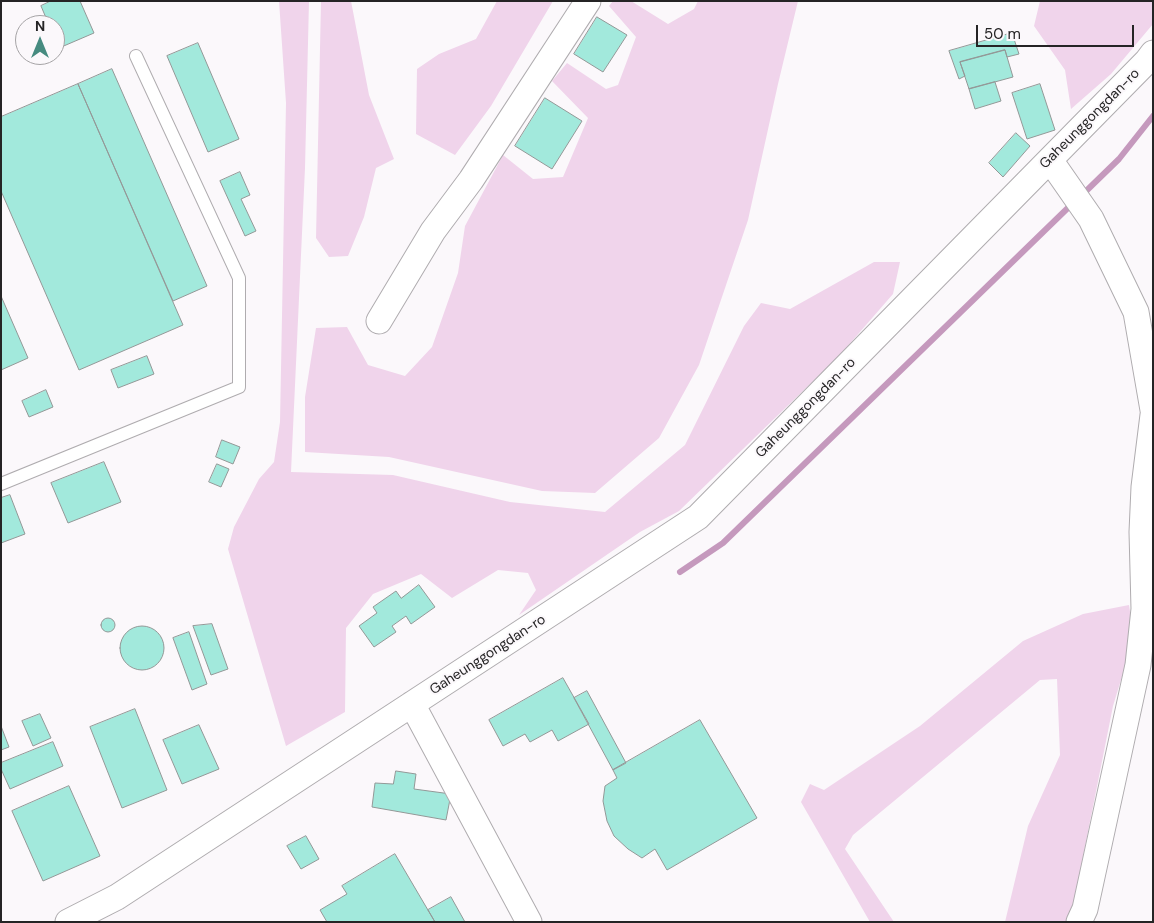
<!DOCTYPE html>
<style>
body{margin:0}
#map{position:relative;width:1154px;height:923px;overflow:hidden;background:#fbf8fb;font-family:"DM Sans",sans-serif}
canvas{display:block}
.frame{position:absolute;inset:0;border:2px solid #252425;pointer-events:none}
.north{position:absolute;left:15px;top:15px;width:50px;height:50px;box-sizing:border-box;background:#fbf8fb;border:1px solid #a5a3a5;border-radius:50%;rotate:0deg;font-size:14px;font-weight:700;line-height:20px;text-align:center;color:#252425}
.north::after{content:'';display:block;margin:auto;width:18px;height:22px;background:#468b80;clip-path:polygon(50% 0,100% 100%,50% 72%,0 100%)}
.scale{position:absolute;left:976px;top:25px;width:158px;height:22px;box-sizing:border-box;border:2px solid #252425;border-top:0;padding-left:6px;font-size:15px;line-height:18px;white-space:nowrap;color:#252425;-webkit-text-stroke:4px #fbf8fb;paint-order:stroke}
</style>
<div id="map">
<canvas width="1154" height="923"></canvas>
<div class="frame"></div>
<div class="north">N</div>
<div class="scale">50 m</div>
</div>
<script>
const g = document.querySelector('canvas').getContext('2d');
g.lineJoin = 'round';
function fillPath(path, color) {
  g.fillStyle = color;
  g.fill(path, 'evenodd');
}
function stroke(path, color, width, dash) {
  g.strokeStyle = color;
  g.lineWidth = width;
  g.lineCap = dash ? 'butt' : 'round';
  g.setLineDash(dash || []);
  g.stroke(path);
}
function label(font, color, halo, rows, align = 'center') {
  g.font = font + ' "DM Sans",sans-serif';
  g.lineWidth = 4;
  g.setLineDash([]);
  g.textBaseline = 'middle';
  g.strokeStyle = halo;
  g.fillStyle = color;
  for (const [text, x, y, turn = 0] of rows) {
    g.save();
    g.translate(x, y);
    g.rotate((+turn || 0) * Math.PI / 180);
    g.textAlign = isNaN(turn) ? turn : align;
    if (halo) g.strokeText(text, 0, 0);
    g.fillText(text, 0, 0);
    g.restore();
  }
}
fillPath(new Path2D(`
 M279,1H309L305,168L291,472L393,475L510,502L605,512L685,445L744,326L761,303L790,309L874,262H900L893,294L839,356L679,511L640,532L519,615L536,590L528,573L498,570L452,598L421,574L373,594L346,628L345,712L286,746L228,549L234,527L259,479L274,462L280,422L286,103Z
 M321,1H351L369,95L394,159L376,168L364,217L348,256L329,257L316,238Z
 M497,1H553L491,106L455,155L416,134L417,69L439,54L476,39Z
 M613,1H631L668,24L694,9L698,1H798L778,84L748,220L699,365L659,438L595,493L542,491L389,457L305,452V397L316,328L347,327L368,365L405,376L432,347L458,273L465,226L503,155L533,179L563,177L588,118L552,81L567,63L606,89L618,85L636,37L609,6Z
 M1040,1H1153V24L1111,74L1071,109L1065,70L1034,26Z
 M1129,605L1134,637L1113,706L1070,922H1005L1028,826L1060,755L1057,679L1040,680L853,835L845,849L894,922H870L801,802L810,784L824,790L920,726L1023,641L1083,614Z`), '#f0d4eb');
stroke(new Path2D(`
 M1082,195L1119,159L1153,116
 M680,572L723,543L1074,202`), '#c599bd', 6);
const building = new Path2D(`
 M51,1H80L94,33L59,48L55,39V25H49L41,6Z
 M597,17L627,35L603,72L574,54Z
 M1012,33L1019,54L1007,57L1005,50L960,62L965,76L959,79L949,51Z
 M198,43L239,139L208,152L167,56Z
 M1005,50L1013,77L969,89L960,62Z
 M112,69L207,286L173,301L78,84Z
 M995,82L1001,101L975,109L969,89Z
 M78,84L183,325L79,370L1,191V117Z
 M1040,84L1055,130L1027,139L1012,93Z
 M545,98L582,121L552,169L515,146Z
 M1016,133L1030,146L1003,177L989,163Z
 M240,172L250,195L241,199L256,231L245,236L220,181Z
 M1,296L28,358L1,370Z
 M147,356L154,374L118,388L111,370Z
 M46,390L53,407L29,417L22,401Z
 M222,440L240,447L233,464L216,457Z
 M104,462L121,502L68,523L51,483Z
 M217,464L229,469L221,487L209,482Z
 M10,495L25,534L1,543V498Z
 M419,585L435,607L411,624L406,616L392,626L396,632L374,647L359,626L377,613L373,607L396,591L401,598Z
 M101 625a7 7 0 1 1 14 0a7 7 0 1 1-14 0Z
 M212,624L228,669L211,675L193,626Z
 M120 648a22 22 0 1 1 44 0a22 22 0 1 1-44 0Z
 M189,632L207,684L192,690L173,638Z
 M563,678L589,724L558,741L552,730L530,742L525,734L503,746L489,720Z
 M587,691L626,763L613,770L574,698Z
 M135,709L167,790L122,808L90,727Z
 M40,714L51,738L33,746L22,721Z
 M700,720L757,818L667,870L655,849L642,858L628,849L614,836L607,821L603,801L605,786L617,778L613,770Z
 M199,725L219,769L182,784L163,740Z
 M1,726L9,747L1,750Z
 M53,742L63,766L10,789L1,769V763Z
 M396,771L416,774L414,789L451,794L446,820L372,807L375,783L393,784Z
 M69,786L100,856L43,881L12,811Z
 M306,836L319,859L301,869L287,846Z
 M395,854L435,922H327L320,910L347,894L342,886Z
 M451,897L465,922H435L428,910Z`);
fillPath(building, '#a2e9dc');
stroke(building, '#939897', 1);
const lane = new Path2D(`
 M1,484L239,387V278L136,56`);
const street = new Path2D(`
 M1050,160L1091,219L1136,312L1153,410
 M379,321L433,231L471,180L588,1
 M412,704L529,922
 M68,922L117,897L698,517L1147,61L1153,53
 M1079,922L1085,909L1138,665L1144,609L1142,532L1144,487L1153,415`);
stroke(lane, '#afacaf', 14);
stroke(street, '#afacaf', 27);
stroke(lane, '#fff', 12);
stroke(street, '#fff', 25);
label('14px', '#252425', '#fbf8fb', [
 ["Gaheunggongdan-ro",1090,119,-45],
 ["Gaheunggongdan-ro",806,408,-45],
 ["Gaheunggongdan-ro",488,655,-33]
]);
</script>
